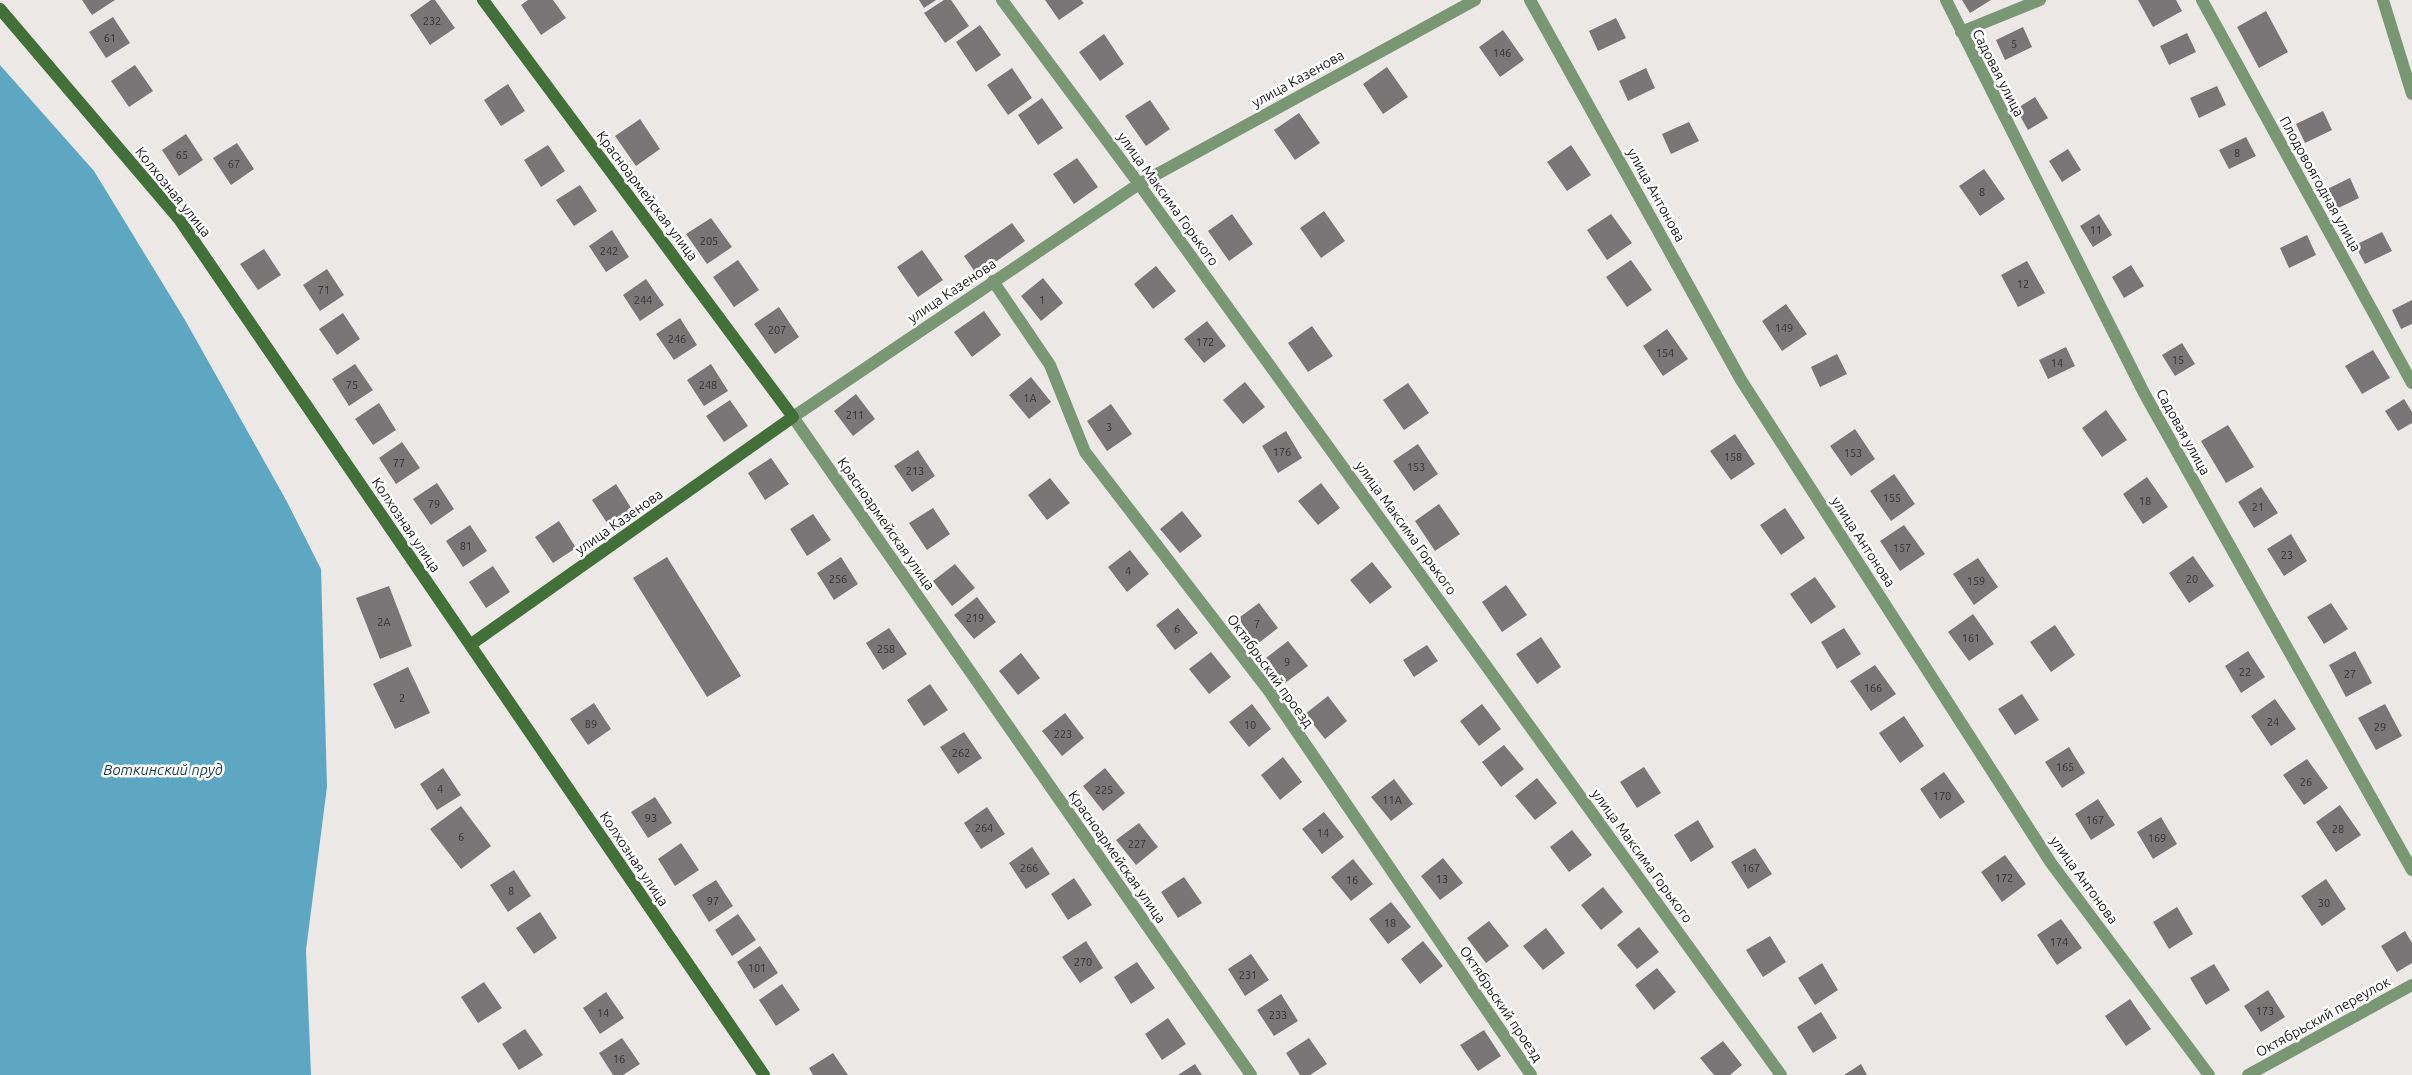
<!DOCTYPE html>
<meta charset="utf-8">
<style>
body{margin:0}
canvas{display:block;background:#ebe8e6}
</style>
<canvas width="2412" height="1075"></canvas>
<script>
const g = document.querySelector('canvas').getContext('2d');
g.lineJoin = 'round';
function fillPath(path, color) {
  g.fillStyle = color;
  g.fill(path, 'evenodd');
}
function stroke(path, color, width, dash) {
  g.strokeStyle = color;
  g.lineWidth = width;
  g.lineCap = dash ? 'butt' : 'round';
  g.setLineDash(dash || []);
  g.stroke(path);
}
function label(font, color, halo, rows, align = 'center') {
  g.font = font + ' Ubuntu,sans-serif';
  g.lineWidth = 5;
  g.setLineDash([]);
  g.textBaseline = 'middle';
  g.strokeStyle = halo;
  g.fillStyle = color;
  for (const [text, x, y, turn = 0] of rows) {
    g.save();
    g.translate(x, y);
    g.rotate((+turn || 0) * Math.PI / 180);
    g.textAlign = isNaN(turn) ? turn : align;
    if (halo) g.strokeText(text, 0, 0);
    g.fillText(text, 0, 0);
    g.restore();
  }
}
fillPath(new Path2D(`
 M0,65L94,171L185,320L286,500L321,569L327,787L306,950L311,1075H0Z`), '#5ea7c3');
fillPath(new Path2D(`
 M82,0H115L92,15Z
 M431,0H435L455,28L430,45L410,15Z
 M528,0H553L566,18L541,35L521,5Z
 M919,0H936L924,8Z
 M944,0H951L969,26L945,43L924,13Z
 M1045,0H1081L1084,3L1059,20Z
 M1962,0H1991L1970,13Z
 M2138,0H2176L2182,11L2153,27Z
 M2266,11L2288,52L2259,68L2237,27Z
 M113,17L130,43L106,58L89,32Z
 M1616,18L1626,38L1598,51L1589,31Z
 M980,25L1001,55L976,72L956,42Z
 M2023,27L2032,47L2005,60L1996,40Z
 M1503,30L1524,60L1500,77L1479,47Z
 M2187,33L2196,52L2169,65L2160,46Z
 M1104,34L1124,64L1100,81L1079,52Z
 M135,65L153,91L129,107L111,81Z
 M1387,67L1408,97L1383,114L1363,84Z
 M1012,68L1032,98L1008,115L987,85Z
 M1646,68L1655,88L1628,101L1619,81Z
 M508,84L525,111L501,126L484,100Z
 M2217,86L2226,105L2199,118L2190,98Z
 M2035,97L2048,118L2028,130L2016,109Z
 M1042,98L1063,128L1038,145L1018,115Z
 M1150,100L1170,129L1146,146L1125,116Z
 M2323,111L2332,130L2305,143L2296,124Z
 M1299,113L1320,143L1295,160L1274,130Z
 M640,119L660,149L636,166L615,136Z
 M1689,122L1699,141L1671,154L1662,134Z
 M186,134L203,160L179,176L162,150Z
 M2246,137L2256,156L2229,169L2219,150Z
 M237,143L254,169L231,185L213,158Z
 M548,145L565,171L541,187L524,160Z
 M1571,145L1591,175L1567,191L1547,162Z
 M2068,149L2081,170L2062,182L2049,161Z
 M1077,158L1098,187L1074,204L1053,174Z
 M1984,169L2005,199L1980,216L1959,186Z
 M2350,178L2359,198L2332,211L2323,191Z
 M580,185L597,211L574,226L556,200Z
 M1324,211L1345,241L1321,258L1300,228Z
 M1232,214L1253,244L1229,261L1208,231Z
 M1611,214L1632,243L1607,260L1587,230Z
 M2099,214L2112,235L2093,247L2080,226Z
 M711,218L732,247L707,264L686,234Z
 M1012,223L1025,241L977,275L964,256Z
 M612,230L629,257L606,272L589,246Z
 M2382,232L2392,251L2365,264L2355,245Z
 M2307,235L2316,255L2289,268L2280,248Z
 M264,249L281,275L258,290L240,264Z
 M922,250L943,280L918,297L897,267Z
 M738,260L759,290L734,307L713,277Z
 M1631,260L1652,290L1627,307L1606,277Z
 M2027,261L2045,293L2018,307L2001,275Z
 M2131,265L2144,286L2124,298L2112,277Z
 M1156,266L1176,291L1153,309L1134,284Z
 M327,269L344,295L320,311L303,285Z
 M1043,278L1063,303L1041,321L1021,296Z
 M646,279L664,305L640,321L623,295Z
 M2412,300V324L2401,329L2392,310Z
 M1786,304L1807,334L1782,351L1762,321Z
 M779,307L799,337L775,354L754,324Z
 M984,311L1001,335L972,357L954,332Z
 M343,313L360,339L337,355L319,329Z
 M680,318L697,345L674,360L656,334Z
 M1207,321L1226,346L1204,363L1184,339Z
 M1312,326L1333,356L1308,372L1288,343Z
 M1667,329L1688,359L1663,376L1643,346Z
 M2182,343L2195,364L2175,376L2162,355Z
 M2066,347L2075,366L2048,379L2039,360Z
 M2373,350L2390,378L2362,394L2345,366Z
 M1837,354L1847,374L1820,387L1811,367Z
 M355,364L373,390L349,406L332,379Z
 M711,364L728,391L704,406L687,380Z
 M1031,377L1051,402L1029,419L1009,395Z
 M1245,382L1265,407L1243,424L1223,400Z
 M1408,383L1429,413L1404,430L1383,400Z
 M856,394L875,419L853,436L834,411Z
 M2404,399L2412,412V423L2398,431L2385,411Z
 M730,400L748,426L724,442L706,416Z
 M379,403L396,430L373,445L355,419Z
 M1111,404L1132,434L1107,451L1087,421Z
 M2106,410L2127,440L2102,457L2082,428Z
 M2228,425L2254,467L2226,483L2201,441Z
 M1855,429L1875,459L1851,476L1830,446Z
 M1286,431L1302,458L1278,473L1262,446Z
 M1735,434L1755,464L1731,480L1710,451Z
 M402,442L420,468L396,484L379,458Z
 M1418,444L1438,474L1414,491L1393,461Z
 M918,450L935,476L912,492L894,466Z
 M771,458L789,484L765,500L748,473Z
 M1894,474L1915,504L1891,521L1870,491Z
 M2147,477L2168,507L2143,524L2123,494Z
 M1050,478L1070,503L1047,520L1028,495Z
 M437,483L454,509L431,525L413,499Z
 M1321,483L1340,508L1318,525L1298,501Z
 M616,484L633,511L609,526L592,500Z
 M2261,487L2278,513L2254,528L2238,502Z
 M1439,504L1460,534L1435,551L1415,521Z
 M933,508L950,534L927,550L909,523Z
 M1785,508L1805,538L1781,555L1760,525Z
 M1182,511L1202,536L1180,553L1160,529Z
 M813,514L831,540L807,556L790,529Z
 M559,521L576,548L553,563L535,537Z
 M470,525L487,551L463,567L446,541Z
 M1904,525L1925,554L1900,571L1880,541Z
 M2291,534L2307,561L2284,576L2267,549Z
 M1130,550L1149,574L1127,592L1108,567Z
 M2193,556L2214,586L2189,603L2169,573Z
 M667,557L741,676L707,697L633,578Z
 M841,557L858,584L834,600L817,573Z
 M1978,558L1998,587L1974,605L1953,574Z
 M1372,562L1392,587L1370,604L1350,580Z
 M955,564L975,588L952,606L933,581Z
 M493,566L510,592L486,608L469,582Z
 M1815,577L1836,607L1811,624L1790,594Z
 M1506,585L1527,615L1502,632L1482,602Z
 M389,586L412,646L380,659L356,598Z
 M977,597L996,622L974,639L954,615Z
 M1259,603L1278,628L1256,645L1236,620Z
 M2331,603L2348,629L2324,644L2307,617Z
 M1178,608L1198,633L1175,650L1156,625Z
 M1973,614L1994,644L1969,661L1948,632Z
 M2055,625L2075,655L2051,672L2030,642Z
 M889,628L907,654L883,670L866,643Z
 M1844,628L1861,654L1837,669L1821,642Z
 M1541,637L1561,667L1537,684L1516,654Z
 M1288,641L1308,666L1285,683L1266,658Z
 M1427,645L1438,661L1414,677L1403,660Z
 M2248,651L2265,677L2241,693L2225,666Z
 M2355,651L2372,683L2346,697L2329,665Z
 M1211,652L1231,677L1209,694L1189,669Z
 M1021,653L1040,678L1018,695L999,671Z
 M1875,665L1896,694L1871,711L1850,681Z
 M408,667L430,713L395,729L373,684Z
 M930,684L948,710L924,726L907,700Z
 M2022,694L2039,720L2015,735L1998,709Z
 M1328,696L1347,721L1325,739L1305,714Z
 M2275,699L2296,729L2271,746L2251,716Z
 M594,703L611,729L588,745L570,719Z
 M1252,704L1271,729L1249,747L1229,722Z
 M1482,704L1501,729L1479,746L1460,721Z
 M2385,704L2402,736L2376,750L2358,718Z
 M1065,713L1084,738L1062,756L1042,731Z
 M1904,716L1924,746L1900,763L1879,733Z
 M964,732L982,758L958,774L940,747Z
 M1504,745L1524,769L1501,787L1482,762Z
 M2069,747L2085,773L2062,788L2045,762Z
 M1283,757L1302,782L1280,800L1261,775Z
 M2307,759L2328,788L2304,805L2283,775Z
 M1644,767L1661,793L1637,808L1620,782Z
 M443,768L461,795L437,810L420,784Z
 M1105,768L1125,793L1103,811L1083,786Z
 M1944,772L1965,802L1940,819L1920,789Z
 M1537,778L1557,803L1535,820L1515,796Z
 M1394,779L1413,804L1391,821L1371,797Z
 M655,797L672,823L648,838L631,812Z
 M2098,799L2115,825L2091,840L2075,814Z
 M2340,805L2361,835L2336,852L2316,822Z
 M461,806L491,846L461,869L430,829Z
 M987,807L1005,834L981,849L964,823Z
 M1324,812L1344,837L1322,854L1302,829Z
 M2161,817L2177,844L2153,859L2137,832Z
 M1698,820L1714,847L1691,862L1674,835Z
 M1139,823L1158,847L1136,865L1116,840Z
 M1572,830L1592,855L1569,872L1550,847Z
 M681,843L699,870L675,886L658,859Z
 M1032,847L1050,874L1026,889L1009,863Z
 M1755,848L1772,874L1748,889L1731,862Z
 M2005,855L2026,884L2002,902L1981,872Z
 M1443,858L1463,883L1440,900L1421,876Z
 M1353,859L1373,884L1351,901L1331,877Z
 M514,870L531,896L508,912L490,885Z
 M1184,877L1202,903L1178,918L1161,892Z
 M1074,878L1092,905L1068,920L1051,894Z
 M2326,879L2346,909L2322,926L2301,896Z
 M716,880L733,906L709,922L692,895Z
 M1603,887L1623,912L1601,930L1581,905Z
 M1391,902L1411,927L1388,944L1369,919Z
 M2177,907L2193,934L2169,949L2153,922Z
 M540,912L557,938L534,954L516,928Z
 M738,914L756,940L732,956L715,930Z
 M2061,919L2082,948L2057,965L2037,935Z
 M1489,921L1509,946L1486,963L1467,938Z
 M1639,927L1659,952L1637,969L1617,945Z
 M1546,928L1565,953L1543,970L1523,946Z
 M2405,931L2412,943V963L2397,972L2381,946Z
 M1770,936L1786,962L1763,977L1746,950Z
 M1086,941L1103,968L1080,983L1062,957Z
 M1423,941L1443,966L1420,984L1401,959Z
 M760,946L778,973L754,989L737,962Z
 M1251,954L1269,980L1245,996L1228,969Z
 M1137,962L1155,988L1131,1004L1114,977Z
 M1822,963L1838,990L1815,1005L1798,978Z
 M2214,964L2230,990L2206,1005L2190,978Z
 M1657,968L1676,992L1654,1010L1635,985Z
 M484,982L502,1008L478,1023L461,997Z
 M782,984L800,1010L776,1026L759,1000Z
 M2268,990L2285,1017L2261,1032L2244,1006Z
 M606,992L624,1018L600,1034L583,1008Z
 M1281,994L1298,1021L1274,1036L1257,1010Z
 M2130,999L2151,1029L2126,1046L2105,1016Z
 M1821,1012L1837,1038L1813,1053L1797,1027Z
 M1168,1018L1186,1044L1162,1060L1145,1034Z
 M525,1029L543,1055L519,1070L502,1044Z
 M1484,1030L1501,1056L1478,1071L1460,1045Z
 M622,1038L640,1064L623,1075H613L599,1053Z
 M1309,1038L1327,1064L1310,1075H1300L1286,1053Z
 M1723,1041L1742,1065L1730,1075H1714L1700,1058Z
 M833,1053L848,1075H813L809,1068Z
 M1195,1064L1202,1075H1178Z
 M1861,1064L1867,1075H1844Z`), '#797677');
stroke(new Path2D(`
 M1002,0L1139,184L1781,1075
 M1530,0L1741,380L2051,863L2209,1075
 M1946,0L2144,393L2412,870
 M2202,0L2412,383
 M2383,0L2412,94
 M1961,32L2040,0
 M993,281L1050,365L1085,452L1269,691L1531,1075
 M1251,1075L793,417L1139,184L1475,0
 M2248,1075L2412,985`), '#789772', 12);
stroke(new Path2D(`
 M0,9L179,219L764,1075
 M470,645L793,417L483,0`), '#427038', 12);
label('11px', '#313030', null, [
 ["232",432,21],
 ["61",110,38],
 ["5",2014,44],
 ["146",1502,53],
 ["8",2237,153],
 ["65",182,155],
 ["67",234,164],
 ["8",1982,192],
 ["11",2096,230],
 ["205",709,241],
 ["242",609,251],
 ["12",2023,284],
 ["71",324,290],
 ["244",643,300],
 ["1",1042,300],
 ["149",1784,328],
 ["207",777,330],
 ["246",677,339],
 ["172",1205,342],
 ["154",1665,353],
 ["15",2178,360],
 ["14",2057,363],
 ["75",352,385],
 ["248",708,385],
 ["1А",1030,398],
 ["211",855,415],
 ["3",1109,427],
 ["176",1282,452],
 ["153",1853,453],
 ["158",1733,457],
 ["77",399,463],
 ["153",1416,467],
 ["213",915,471],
 ["155",1892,498],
 ["18",2145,501],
 ["79",434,504],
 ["21",2258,507],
 ["81",466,546],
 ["157",1902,548],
 ["23",2287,555],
 ["4",1128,571],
 ["256",838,579],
 ["20",2192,579],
 ["159",1976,581],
 ["219",975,618],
 ["2А",384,622],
 ["7",1257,624],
 ["6",1177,629],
 ["161",1971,638],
 ["258",886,649],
 ["9",1287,662],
 ["22",2245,672],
 ["27",2350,674],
 ["166",1873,688],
 ["2",402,698],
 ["24",2273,722],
 ["89",591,724],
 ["10",1250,725],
 ["29",2380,727],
 ["223",1063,734],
 ["262",961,753],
 ["165",2065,767],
 ["26",2306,782],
 ["4",440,789],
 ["225",1104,790],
 ["170",1942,796],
 ["11А",1392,800],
 ["93",651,818],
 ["167",2095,820],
 ["264",984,828],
 ["28",2338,829],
 ["14",1323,833],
 ["6",461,837],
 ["169",2157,838],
 ["227",1137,844],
 ["266",1029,868],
 ["167",1751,868],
 ["172",2004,878],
 ["13",1442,879],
 ["16",1352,880],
 ["8",511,891],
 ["97",713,901],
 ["30",2324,903],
 ["18",1390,923],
 ["174",2059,942],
 ["270",1083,962],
 ["101",757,968],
 ["231",1248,975],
 ["173",2265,1011],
 ["14",603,1013],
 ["233",1278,1015],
 ["16",619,1059]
]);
label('14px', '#191818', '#fff', [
 ["Садовая улица",1998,73,63],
 ["улица Казенова",1298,79,-29],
 ["Плодовоягодная улица",2320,184,61],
 ["Колхозная улица",173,192,51],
 ["улица Антонова",1656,195,61],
 ["Красноармейская улица",647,196,53],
 ["улица Максима Горького",1168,199,54],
 ["улица Казенова",952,291,-34],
 ["Садовая улица",2183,432,61],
 ["улица Казенова",619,522,-35],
 ["Красноармейская улица",886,524,55],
 ["Колхозная улица",406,525,56],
 ["улица Максима Горького",1406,528,54],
 ["улица Антонова",1863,542,57],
 ["Октябрьский проезд",1270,671,54],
 ["улица Максима Горького",1642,856,54],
 ["Красноармейская улица",1117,857,55],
 ["Колхозная улица",634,859,56],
 ["улица Антонова",2084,880,54],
 ["Октябрьский проезд",1501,1004,56],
 ["Октябрьский переулок",2323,1017,-29]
]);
label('italic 15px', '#1b3d4a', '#fff', [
 ["Воткинский пруд",163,770]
]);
</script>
